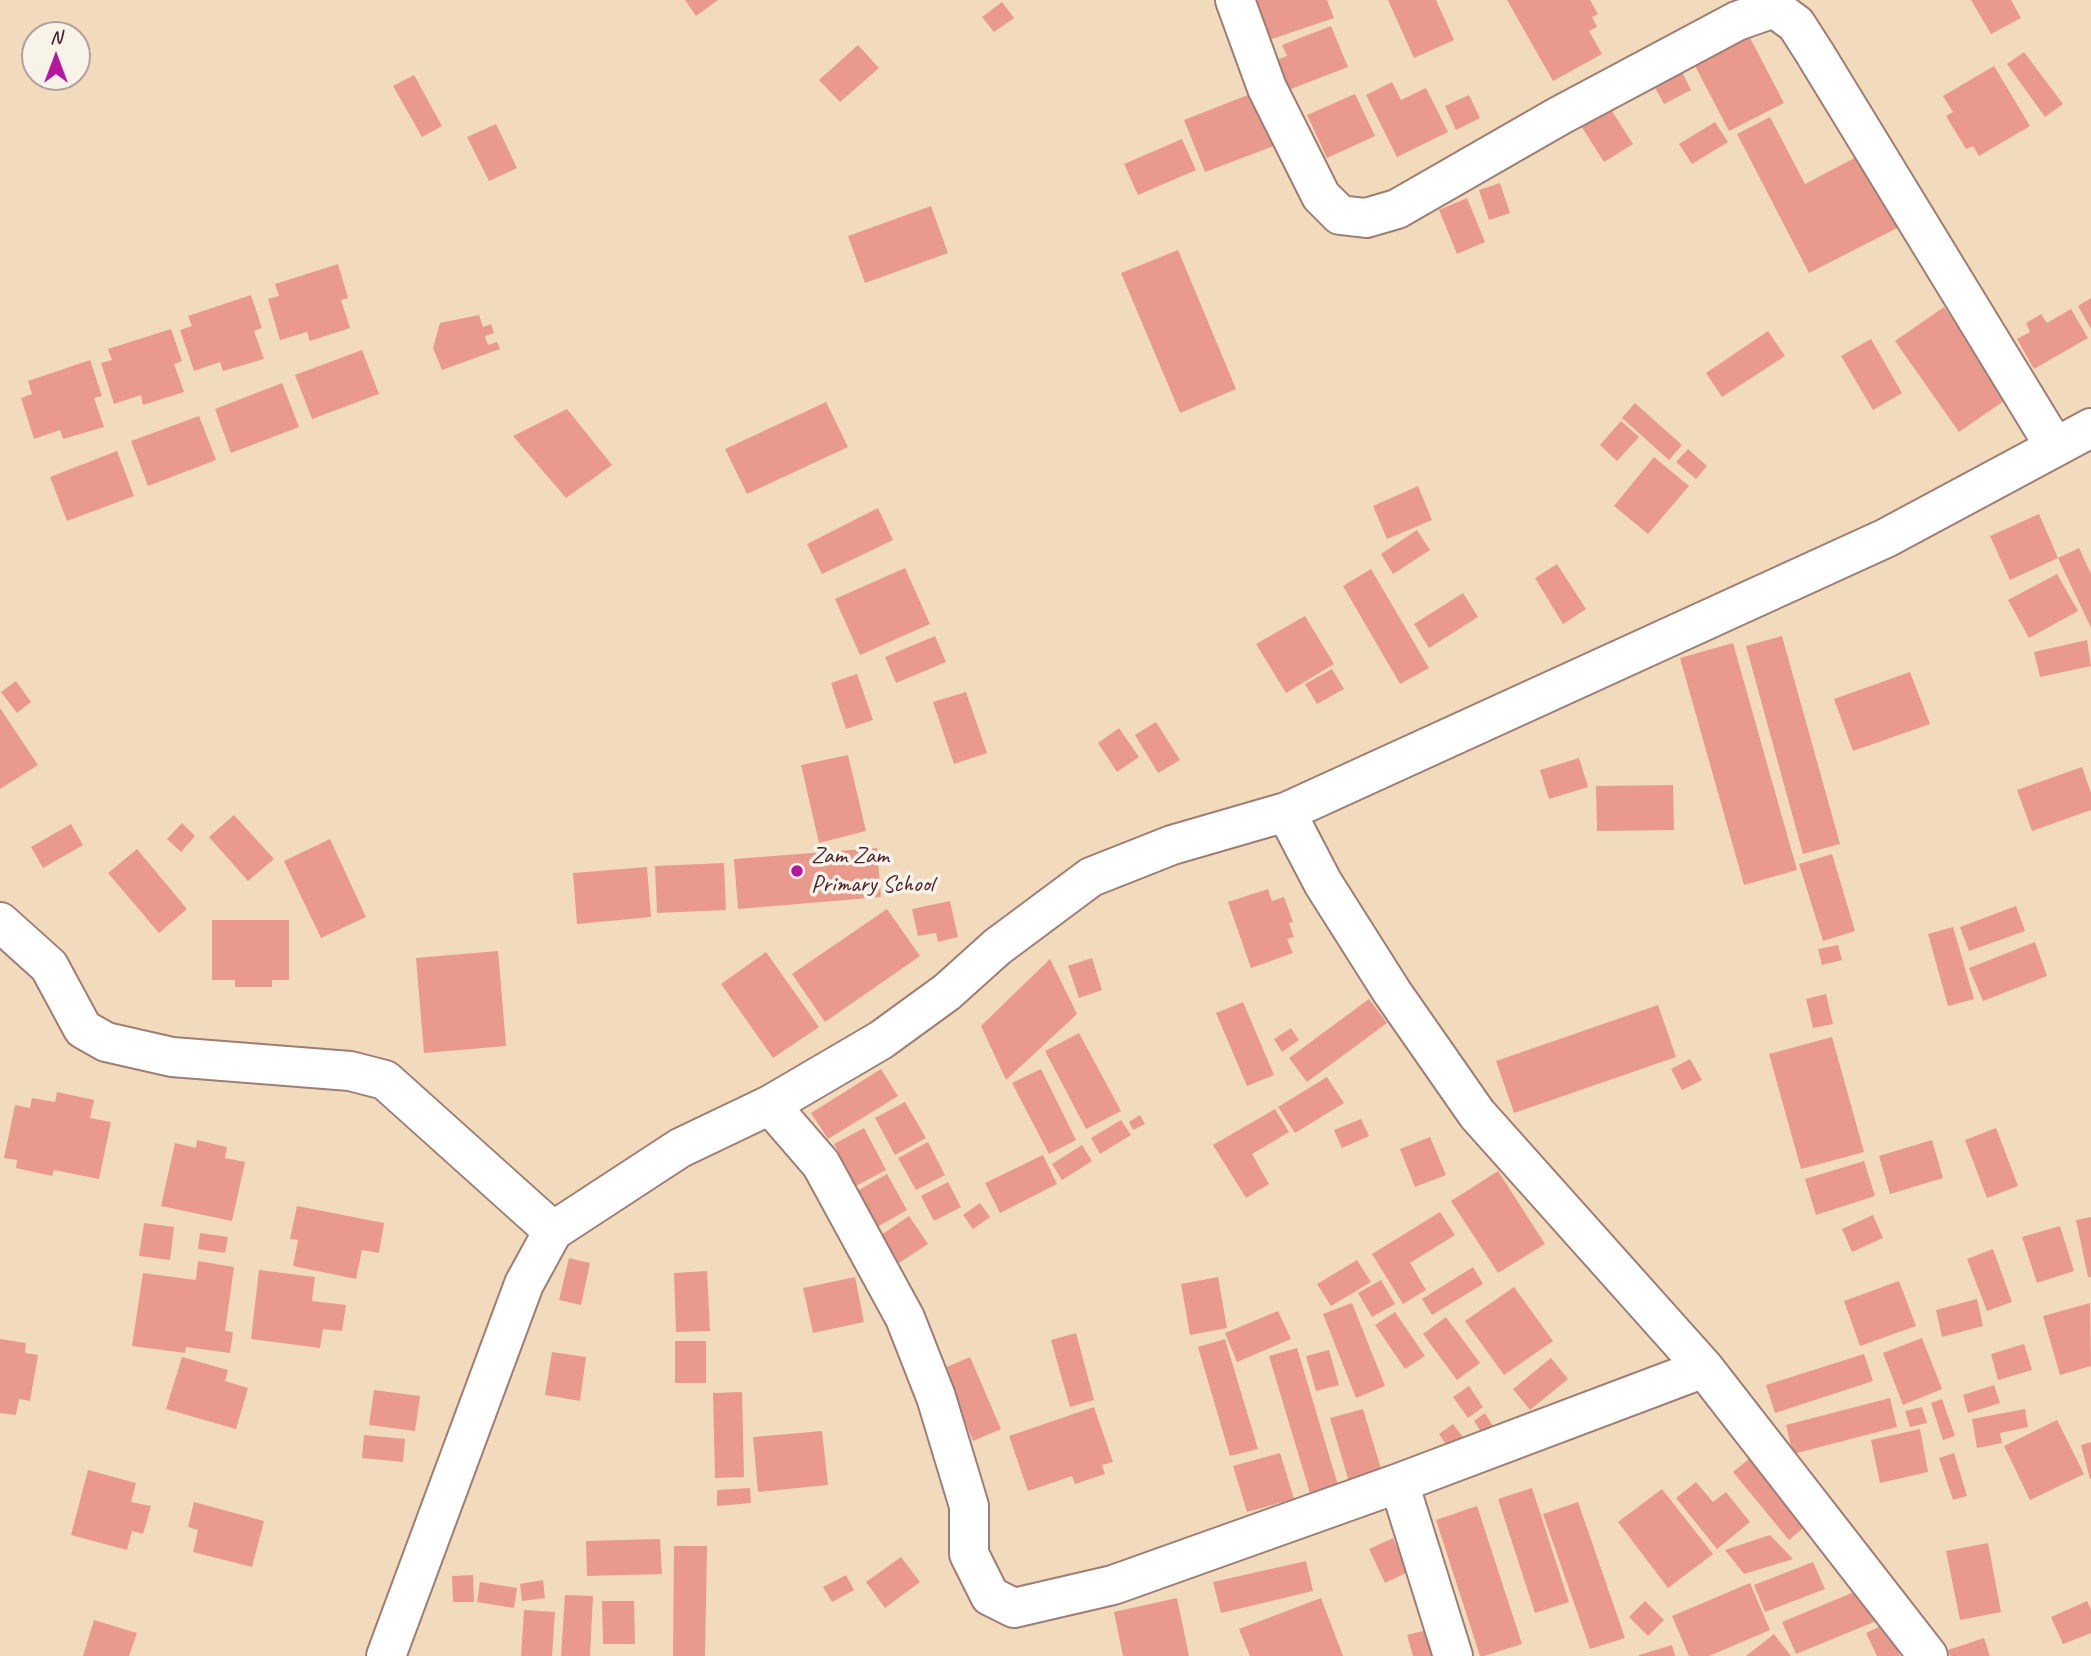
<!DOCTYPE html>
<style>
body{margin:0}
#map{position:relative;width:2091px;height:1656px;overflow:hidden;background:#f2dbbc;font-family:Caveat,sans-serif}
canvas{display:block}
.north{position:absolute;left:21px;top:21px;width:70px;height:70px;box-sizing:border-box;background:#f7f3e8;border:2px solid #b29e9c;border-radius:50%;rotate:0deg;font-size:19px;font-weight:700;line-height:28px;text-align:center;color:#4a1f2b}
.north::after{content:'';display:block;margin:auto;width:24px;height:32px;background:#b5179e;clip-path:polygon(50% 0,100% 100%,50% 72%,0 100%)}
</style>
<div id="map">
<canvas width="2091" height="1656"></canvas>
<div class="north">N</div>
</div>
<script>
const g = document.querySelector('canvas').getContext('2d');
g.lineJoin = 'round';
function fillPath(path, color) {
  g.fillStyle = color;
  g.fill(path, 'evenodd');
}
function stroke(path, color, width, dash) {
  g.strokeStyle = color;
  g.lineWidth = width;
  g.lineCap = dash ? 'butt' : 'round';
  g.setLineDash(dash || []);
  g.stroke(path);
}
function label(font, color, halo, rows, align = 'center') {
  g.font = font + ' Caveat,sans-serif';
  g.lineWidth = 7;
  g.setLineDash([]);
  g.textBaseline = 'middle';
  g.strokeStyle = halo;
  g.fillStyle = color;
  for (const [text, x, y, turn = 0] of rows) {
    g.save();
    g.translate(x, y);
    g.rotate((+turn || 0) * Math.PI / 180);
    g.textAlign = isNaN(turn) ? turn : align;
    if (halo) g.strokeText(text, 0, 0);
    g.fillText(text, 0, 0);
    g.restore();
  }
}
fillPath(new Path2D(`
 M685,0H718L696,16Z
 M1252,0H1327L1334,18L1266,41Z
 M1388,0H1436L1454,40L1414,58Z
 M1507,0H1590L1598,14L1592,17L1597,27L1589,31L1602,54L1553,81Z
 M1971,0H2011L2021,18L1991,34Z
 M1002,2L1014,18L994,32L982,17Z
 M1331,26L1348,67L1283,92L1271,62L1287,56L1282,45Z
 M1748,34L1784,103L1729,131L1693,62Z
 M858,45L879,68L840,102L819,80Z
 M2024,52L2063,104L2045,117L2007,64Z
 M1994,66L2030,126L1979,156L1973,146L1966,149L1946,116L1953,112L1943,96Z
 M1680,68L1691,90L1664,104L1653,84Z
 M414,75L442,126L422,137L393,86Z
 M1392,82L1401,100L1426,88L1448,132L1397,157L1366,95Z
 M1596,86L1633,144L1604,162L1567,104Z
 M1258,91L1279,144L1205,172L1184,120Z
 M1355,94L1375,136L1327,158L1307,115Z
 M1469,95L1480,118L1456,130L1445,106Z
 M1770,117L1805,184L1862,154L1899,227L1809,273L1737,134Z
 M1715,122L1728,142L1692,164L1679,144Z
 M496,124L517,168L489,181L467,137Z
 M1182,139L1196,170L1138,195L1124,164Z
 M1500,183L1510,213L1489,220L1479,190Z
 M1467,198L1485,242L1457,254L1439,210Z
 M931,206L948,253L865,283L848,236Z
 M1178,250L1236,389L1180,413L1121,273Z
 M338,264L348,298L341,300L350,328L310,341L307,332L280,340L268,299L279,296L275,284Z
 M251,295L262,328L254,331L264,359L223,371L220,362L194,371L180,330L192,326L188,316Z
 M2091,298V329L2078,306Z
 M1944,307L2008,398L1959,432L1895,341Z
 M2071,309L2088,338L2034,369L2017,339L2030,332L2026,323L2041,314L2047,323Z
 M479,315L483,327L491,324L494,333L485,336L488,345L497,342L500,349L442,370L433,348L440,323Z
 M171,329L182,361L174,364L184,392L143,405L141,395L114,404L101,363L112,360L108,349Z
 M1768,331L1785,356L1722,397L1706,373Z
 M1871,339L1902,393L1873,410L1841,356Z
 M362,350L379,394L312,419L295,375Z
 M90,360L102,396L94,398L104,427L63,439L60,430L34,439L21,398L32,394L28,381Z
 M282,383L299,427L231,453L215,409Z
 M826,402L848,447L747,494L725,449Z
 M1635,403L1682,445L1669,460L1622,418Z
 M567,409L612,465L566,498L513,436Z
 M199,416L216,460L148,486L131,441Z
 M1621,421L1639,437L1617,461L1600,445Z
 M1688,449L1707,466L1696,479L1676,462Z
 M117,451L134,496L67,521L50,477Z
 M1654,457L1689,486L1648,534L1614,506Z
 M1418,486L1432,520L1387,539L1373,506Z
 M878,508L893,540L822,574L807,544Z
 M2039,514L2058,558L2010,580L1990,536Z
 M1417,530L1430,550L1393,574L1381,554Z
 M2079,548L2091,574V628L2058,558Z
 M1557,564L1586,609L1563,624L1535,578Z
 M905,568L930,624L860,655L835,599Z
 M1371,569L1429,668L1400,684L1343,586Z
 M2057,574L2078,611L2029,638L2008,600Z
 M1463,593L1478,617L1429,648L1414,624Z
 M1305,616L1334,664L1286,693L1256,644Z
 M935,636L946,662L896,683L885,657Z
 M1782,636L1840,844L1803,854L1746,646Z
 M2087,640L2091,666L2040,677L2034,652Z
 M1733,643L1797,870L1744,885L1680,658Z
 M1332,669L1344,689L1317,704L1305,684Z
 M1910,672L1930,724L1853,751L1834,699Z
 M857,674L873,720L846,729L831,683Z
 M16,681L31,702L17,713L1,692Z
 M966,692L987,753L954,764L933,702Z
 M0,708L38,765L0,789Z
 M1156,722L1180,760L1158,773L1135,735Z
 M1119,728L1139,757L1117,772L1098,743Z
 M848,755L866,831L819,843L801,765Z
 M1579,758L1588,787L1549,799L1540,770Z
 M2082,767L2091,793V810L2032,831L2017,790Z
 M1673,785L1674,830L1597,831L1596,786Z
 M234,815L274,859L248,881L209,837Z
 M182,823L195,836L181,852L167,839Z
 M71,824L83,845L43,868L31,847Z
 M330,839L366,917L321,938L284,861Z
 M877,848L881,897L738,909L734,859Z
 M137,849L187,909L159,933L108,873Z
 M1832,854L1855,931L1823,941L1799,864Z
 M724,863L726,910L657,913L655,866Z
 M647,867L651,917L577,924L573,873Z
 M1268,889L1272,901L1284,897L1293,922L1289,923L1294,937L1287,939L1293,953L1251,968L1228,902Z
 M950,901L958,937L938,942L936,933L918,936L912,909Z
 M2016,906L2025,931L1969,951L1960,927Z
 M887,909L920,956L825,1022L792,974Z
 M212,920H289V980H272V987H235V980H212Z
 M1953,927L1974,999L1948,1006L1928,934Z
 M2035,942L2047,976L1983,1001L1969,968Z
 M1838,945L1842,960L1822,965L1818,949Z
 M498,951L506,1046L424,1053L416,958Z
 M766,952L819,1027L773,1058L721,984Z
 M1092,958L1102,990L1079,998L1068,966Z
 M1050,959L1077,1014L1006,1080L981,1026Z
 M1826,994L1833,1024L1813,1028L1806,999Z
 M1369,999L1387,1023L1307,1082L1289,1058Z
 M1243,1002L1274,1075L1247,1086L1216,1013Z
 M1658,1005L1676,1057L1514,1113L1496,1061Z
 M1291,1028L1299,1040L1282,1052L1274,1039Z
 M1079,1033L1121,1111L1086,1129L1045,1051Z
 M1832,1037L1864,1152L1801,1169L1769,1054Z
 M1690,1059L1702,1080L1682,1090L1671,1069Z
 M881,1069L898,1096L828,1139L811,1113Z
 M1041,1069L1076,1140L1049,1154L1012,1083Z
 M1327,1077L1344,1103L1295,1133L1278,1107Z
 M57,1092L94,1100L90,1118L111,1122L99,1179L54,1170L52,1176L16,1168L17,1160L4,1158L15,1105L30,1108L32,1098L55,1102Z
 M905,1102L926,1138L895,1155L875,1118Z
 M1275,1109L1289,1132L1252,1154L1269,1184L1246,1198L1213,1145Z
 M1140,1115L1145,1124L1133,1130L1129,1122Z
 M1361,1119L1369,1136L1342,1148L1334,1130Z
 M1121,1120L1131,1135L1100,1154L1091,1138Z
 M864,1128L886,1170L856,1186L834,1144Z
 M1996,1128L2018,1186L1987,1198L1965,1140Z
 M1430,1137L1446,1175L1415,1187L1400,1149Z
 M197,1140L227,1147L225,1158L245,1162L232,1221L161,1206L175,1143L196,1148Z
 M1932,1140L1943,1178L1890,1194L1879,1156Z
 M928,1142L945,1175L916,1190L898,1158Z
 M1082,1145L1092,1161L1062,1180L1052,1164Z
 M1043,1155L1057,1184L1000,1213L985,1183Z
 M1864,1161L1875,1196L1816,1215L1805,1179Z
 M1498,1171L1545,1244L1498,1273L1451,1201Z
 M887,1174L907,1210L877,1227L857,1191Z
 M948,1182L961,1207L934,1221L921,1196Z
 M980,1203L990,1217L973,1229L963,1215Z
 M297,1206L384,1223L379,1253L362,1250L356,1279L293,1266L298,1240L290,1239Z
 M1440,1212L1455,1235L1410,1263L1426,1290L1403,1304L1372,1254Z
 M1873,1215L1883,1238L1852,1252L1842,1229Z
 M909,1216L928,1244L899,1263L881,1235Z
 M2091,1217V1277H2088L2076,1220Z
 M144,1223L174,1227L170,1260L139,1256Z
 M2060,1226L2074,1271L2037,1283L2022,1237Z
 M200,1233L228,1237L225,1253L198,1249Z
 M1993,1249L2012,1302L1987,1311L1967,1259Z
 M569,1258L590,1263L581,1305L559,1300Z
 M1357,1260L1371,1282L1331,1306L1317,1284Z
 M198,1261L234,1267L225,1331L233,1332L230,1353L186,1347L185,1353L132,1346L143,1273L196,1280Z
 M1473,1267L1483,1284L1432,1315L1422,1299Z
 M259,1270L315,1277L312,1301L346,1305L342,1331L323,1329L320,1348L251,1339Z
 M707,1271L710,1331L676,1332L674,1273Z
 M855,1277L864,1322L813,1333L803,1288Z
 M1218,1277L1227,1328L1190,1335L1181,1284Z
 M1381,1280L1395,1304L1372,1317L1358,1293Z
 M1899,1281L1916,1326L1860,1346L1844,1301Z
 M1514,1287L1553,1341L1504,1375L1465,1321Z
 M1977,1299L1983,1326L1942,1337L1936,1310Z
 M1352,1303L1385,1386L1356,1398L1323,1314Z
 M2090,1303L2091,1366L2060,1375L2043,1316Z
 M1278,1311L1291,1339L1237,1362L1225,1333Z
 M1395,1312L1425,1356L1405,1369L1375,1325Z
 M1446,1317L1480,1363L1457,1380L1423,1334Z
 M1076,1333L1094,1400L1070,1407L1051,1340Z
 M1922,1338L1942,1389L1903,1405L1883,1353Z
 M0,1339L26,1343L25,1353L38,1355L30,1401L19,1399L16,1415L0,1413Z
 M1225,1339L1258,1449L1230,1456L1198,1347Z
 M675,1341H706V1383H675Z
 M2024,1344L2032,1370L1998,1380L1991,1354Z
 M1297,1348L1343,1502L1315,1510L1269,1356Z
 M1329,1350L1339,1385L1316,1391L1306,1356Z
 M552,1352L586,1357L580,1401L545,1395Z
 M1864,1354L1873,1381L1775,1413L1766,1385Z
 M182,1357L228,1370L225,1381L248,1388L236,1429L166,1409Z
 M970,1357L1001,1429L973,1441L942,1369Z
 M1551,1358L1568,1379L1530,1410L1513,1389Z
 M1994,1385L2000,1403L1968,1413L1963,1395Z
 M1469,1386L1483,1407L1468,1418L1453,1397Z
 M374,1390L420,1396L415,1431L369,1425Z
 M742,1392L744,1477L715,1478L713,1393Z
 M1890,1398L1897,1427L1793,1454L1786,1425Z
 M1942,1399L1955,1436L1943,1440L1931,1403Z
 M1094,1407L1113,1462L1102,1465L1105,1474L1075,1484L1072,1476L1028,1491L1009,1436Z
 M1922,1407L1927,1423L1910,1427L1905,1411Z
 M1363,1409L1385,1482L1352,1492L1330,1418Z
 M2025,1409L2028,1427L2000,1433L2002,1443L1977,1448L1972,1419Z
 M1485,1413L1496,1431L1485,1438L1474,1421Z
 M2057,1420L2084,1474L2030,1500L2004,1446Z
 M1453,1424L1463,1437L1448,1447L1439,1434Z
 M1920,1429L1928,1472L1880,1483L1871,1440Z
 M822,1431L828,1485L758,1492L753,1437Z
 M364,1435L405,1439L403,1462L362,1458Z
 M2091,1442V1479H2090L2081,1445Z
 M1761,1449L1816,1517L1789,1540L1733,1472Z
 M1280,1453L1294,1499L1247,1512L1233,1466Z
 M1954,1453L1967,1496L1953,1500L1939,1458Z
 M88,1470L136,1483L131,1502L151,1506L143,1534L132,1531L127,1550L71,1535Z
 M1696,1482L1713,1502L1726,1492L1750,1522L1717,1549L1676,1498Z
 M750,1488L751,1503L717,1506V1490Z
 M1532,1488L1569,1602L1535,1613L1498,1499Z
 M1662,1489L1713,1554L1668,1588L1618,1522Z
 M194,1502L264,1521L252,1567L193,1552L198,1530L188,1527Z
 M1578,1502L1625,1638L1590,1649L1543,1514Z
 M1477,1506L1522,1644L1484,1656H1480L1436,1520Z
 M1770,1535L1793,1559L1744,1574L1725,1550Z
 M1393,1538L1408,1572L1385,1583L1369,1549Z
 M660,1539L662,1574L587,1576L586,1541Z
 M1988,1543L2001,1612L1960,1620L1946,1551Z
 M674,1546H707L705,1656H673Z
 M901,1557L920,1582L885,1608L866,1582Z
 M1306,1561L1313,1591L1221,1613L1213,1582Z
 M1813,1562L1825,1589L1765,1612L1754,1585Z
 M473,1575L474,1602H453L452,1576Z
 M846,1575L854,1590L832,1602L823,1587Z
 M543,1580L545,1598L522,1601L520,1584Z
 M480,1582L517,1588L514,1608L477,1602Z
 M1750,1583L1770,1630L1709,1656H1689L1672,1616Z
 M1866,1587L1881,1619L1796,1654L1782,1622Z
 M565,1595L593,1596L590,1656H561Z
 M1177,1598L1189,1656H1123L1114,1612Z
 M1321,1598L1343,1656H1250L1239,1629Z
 M602,1601H634L635,1644H603Z
 M1645,1601L1664,1620L1648,1636L1629,1617Z
 M2087,1601L2091,1610V1633L2063,1644L2051,1617Z
 M524,1610L555,1612L552,1656H521Z
 M94,1620L137,1633L129,1656H83Z
 M1885,1624L1900,1656H1877L1866,1633Z
 M1435,1628L1442,1656H1413L1407,1635Z
 M1774,1634L1791,1656H1746Z
 M1984,1638L1990,1656H1950L1948,1650Z
 M1672,1645L1675,1656H1639V1655Z`), '#ea9a8c');
const minor = new Path2D(`
 M1235,0L1267,88L1321,196L1340,215L1366,218L1397,209L1559,116L1737,21L1774,8L1796,24L1814,52L2055,447
 M1286,812L1323,883L1392,992L1477,1114L1704,1368L1928,1656
 M0,922L49,966L83,1029L106,1042L172,1057L350,1071L385,1080L553,1231
 M770,1105L821,1164L905,1318L936,1397L969,1506V1554L990,1596L1014,1608L1113,1585L1399,1483L1704,1368
 M1399,1483L1453,1656
 M386,1656L524,1284L553,1231L680,1148L770,1105L881,1040L947,992L997,947L1091,877L1172,845L1286,812L1886,538L2091,428`);
stroke(minor, '#9e7d74', 42);
stroke(minor, '#fff', 38);
for (const [x, y, r, color] of [
 [797,871,7,"#b5179e"]
]) {
  const dot = new Path2D();
  dot.arc(x, y, r, 0, 2 * Math.PI);
  g.fillStyle = color;
  g.fill(dot);
  stroke(dot, '#f7f3e8', 2.5);
}
label('24px', '#4a1f2b', '#f7f3e8', [
 ["Zam Zam",811,857],
 ["Primary School",811,885]
], 'left');
</script>
